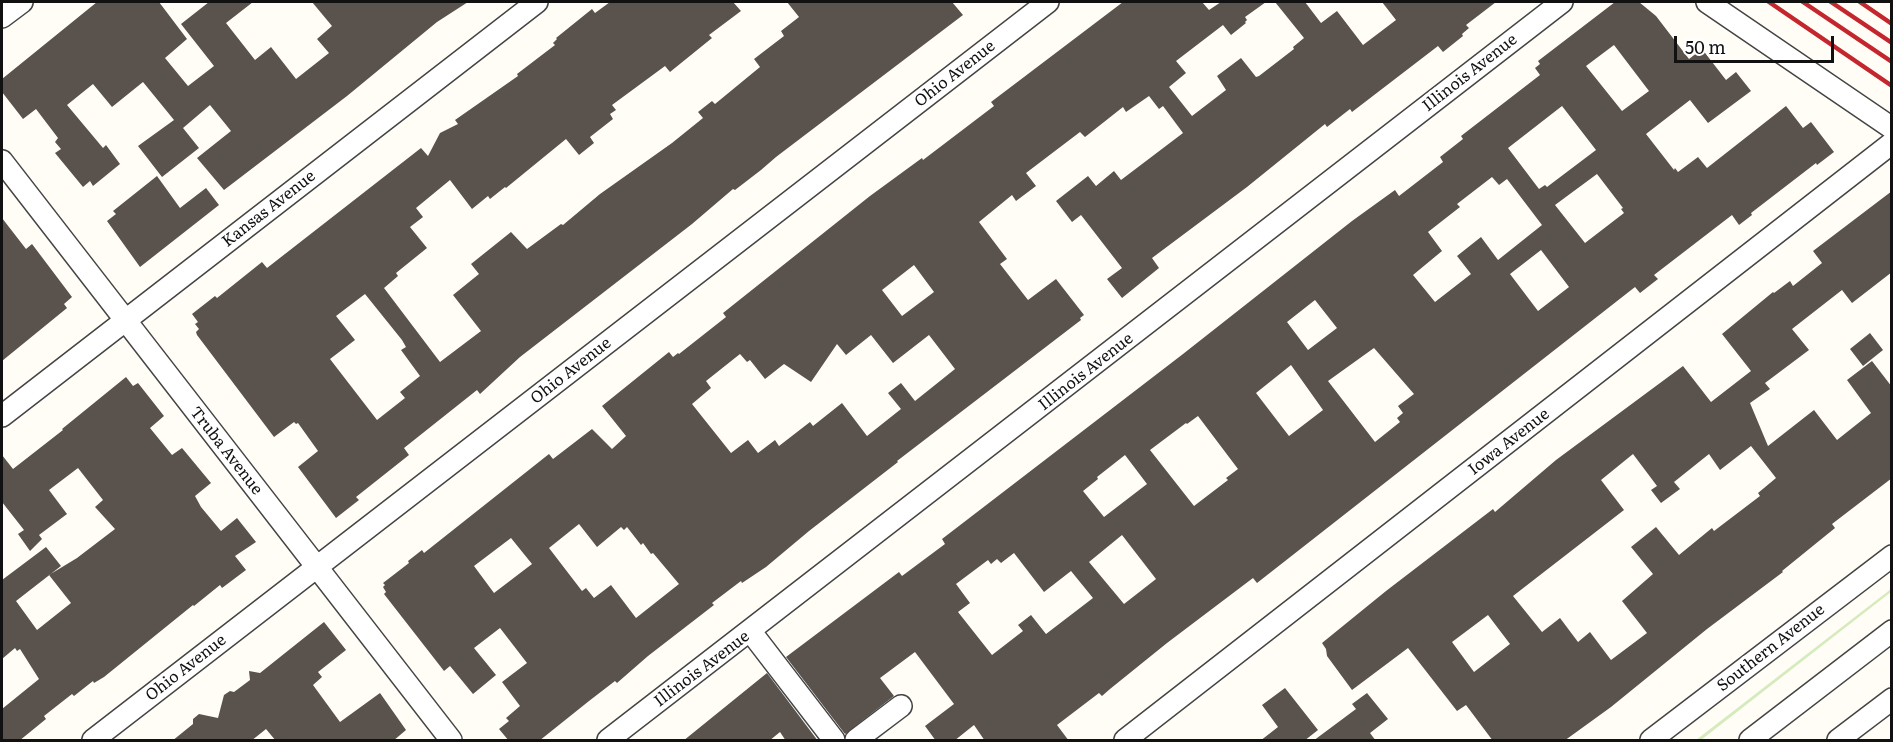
<!DOCTYPE html>
<style>
body{margin:0}
#map{position:relative;width:1893px;height:742px;overflow:hidden;background:#fffdf5;font-family:Literata,serif}
canvas{display:block}
.frame{position:absolute;inset:0;border:3px solid #111;pointer-events:none}
.scale{position:absolute;left:1674px;top:36px;width:160px;height:27px;box-sizing:border-box;border:3px solid #111;border-top:0;padding-left:8px;font-size:18px;line-height:21px;white-space:nowrap;color:#111;-webkit-text-stroke:4px #fff;paint-order:stroke}
</style>
<div id="map">
<canvas width="1893" height="742"></canvas>
<div class="frame"></div>
<div class="scale">50 m</div>
</div>
<script>
const g = document.querySelector('canvas').getContext('2d');
g.lineJoin = 'round';
function fillPath(path, color) {
  g.fillStyle = color;
  g.fill(path, 'evenodd');
}
function stroke(path, color, width, dash) {
  g.strokeStyle = color;
  g.lineWidth = width;
  g.lineCap = dash ? 'butt' : 'round';
  g.setLineDash(dash || []);
  g.stroke(path);
}
function label(font, color, halo, rows, align = 'center') {
  g.font = font + ' Literata,serif';
  g.lineWidth = 6;
  g.setLineDash([]);
  g.textBaseline = 'middle';
  g.strokeStyle = halo;
  g.fillStyle = color;
  for (const [text, x, y, turn = 0] of rows) {
    g.save();
    g.translate(x, y);
    g.rotate((+turn || 0) * Math.PI / 180);
    g.textAlign = isNaN(turn) ? turn : align;
    if (halo) g.strokeText(text, 0, 0);
    g.fillText(text, 0, 0);
    g.restore();
  }
}
fillPath(new Path2D(`
 M1891,589V592L1701,740H1696Z`), '#d5ebbd');
fillPath(new Path2D(`
 M97,2H159L187,39L165,58L188,86L214,66L181,24L209,2H253L226,23L255,60L271,47L296,79L329,53L317,39L332,26L312,2H468L437,22L347,96L224,190L197,158L231,131L210,105L183,128L199,148L162,177L138,146L174,120L143,82L112,107L93,84L67,105L103,148L106,145L120,164L93,186L90,181L83,187L55,153L61,149L55,142L58,138L36,109L23,119L2,92V79Z
 M610,2H733L741,11L709,35L712,38L670,72L665,66L612,105L616,110L610,114L613,119L590,137L594,143L579,155L566,139L506,188L505,187L490,199L488,196L472,209L450,180L416,208L423,217L410,227L427,248L396,273L398,276L384,288L440,362L481,331L453,295L479,274L471,264L511,232L527,249L561,224L563,225L600,194L672,143L703,118L698,112L712,101L715,104L760,67L754,59L784,36L781,31L799,17L787,2H952L963,15L776,157L761,170L735,190L733,189L692,224L520,357L480,394L477,390L404,448L409,455L356,497L359,500L336,518L298,467L318,451L298,423L296,424L294,422L274,437L197,335L196,332L199,329L195,324L198,322L192,314L215,296L217,298L262,262L267,268L421,148L428,156L440,133L458,124L455,120L518,76L517,74L555,45L553,43L557,39L556,38L592,9L595,13ZM365,294L402,340L406,347L401,350L420,376L400,392L405,398L377,420L330,359L355,340L336,316Z
 M1123,2H1202L1209,10L1221,2H1266L1245,17L1247,20L1245,22L1246,23L1231,35L1223,25L1176,61L1186,73L1169,87L1192,116L1226,90L1217,76L1241,58L1256,77L1259,76L1294,49L1293,47L1304,38L1275,2H1305L1321,23L1337,11L1363,45L1396,20L1382,2H1496L1466,25L1469,28L1462,34L1463,36L1443,52L1438,46L1352,112L1350,109L1327,127L1325,124L1247,187L1152,258L1159,268L1122,298L1107,279L1122,268L1081,215L1072,222L1056,201L1088,176L1096,186L1114,171L1121,180L1183,133L1163,106L1159,109L1149,96L1126,112L1123,107L1085,137L1080,132L1026,173L1036,186L1016,201L1012,195L979,222L1007,259L1000,264L1028,300L1056,279L1084,315L1080,318L1081,320L897,461L898,462L809,531L766,567L742,583L741,581L712,603L714,605L648,656L617,683L615,681L589,701L539,741H509L499,729L509,721L506,718L520,706L502,682L527,663L500,628L474,648L496,675L473,694L450,666L444,671L384,594L386,592L383,587L385,585L383,583L409,563L408,561L422,550L424,553L549,454L553,459L592,429L612,449L626,436L602,406L669,352L673,357L678,353L679,354L726,317L723,313L870,196L922,158L923,160L994,106L991,102ZM914,265L934,292L902,316L882,290ZM871,335L893,363L929,335L955,369L915,401L901,383L888,393L901,409L867,436L842,403L813,426L810,422L779,446L775,440L758,453L748,440L731,453L692,404L711,388L706,381L740,354L747,362L750,360L765,379L784,364L811,382L837,344L846,355ZM579,524L597,547L621,527L624,530L627,527L641,545L643,543L651,554L653,553L679,584L636,618L611,585L594,598L586,588L582,591L549,548ZM511,538L532,564L494,593L474,566Z
 M1615,2H1639L1656,16L1689,59L1702,49L1726,80L1736,72L1751,91L1708,123L1690,100L1646,134L1674,170L1675,168L1678,172L1698,157L1707,168L1786,106L1803,128L1811,122L1834,152L1817,165L1816,163L1751,213L1752,215L1739,225L1732,215L1654,275L1658,279L1640,293L1635,287L1257,583L1253,578L1167,643L1110,689L1102,696L1099,693L1057,725L1069,741H985L974,725L954,741H936L925,726L954,704L915,652L880,678L894,696L845,734L786,657L899,572L902,576L945,544L942,539L1183,354L1352,221L1395,190L1399,196L1443,162L1440,157L1463,139L1461,136L1540,75L1535,68L1540,64L1538,61ZM1614,45L1649,91L1622,111L1586,66ZM1562,106L1596,150L1547,187L1545,185L1539,189L1508,148ZM1597,174L1623,208L1621,209L1624,213L1585,243L1555,205ZM1492,177L1499,185L1507,179L1542,225L1498,260L1481,237L1457,256L1471,274L1435,302L1413,275L1442,251L1428,232L1460,207L1457,204ZM1541,250L1569,287L1538,311L1510,274ZM1315,300L1337,328L1308,350L1287,322ZM1374,348L1414,394L1398,406L1403,413L1397,418L1400,422L1375,442L1328,381ZM1291,365L1323,410L1289,436L1256,393ZM1198,416L1238,469L1226,478L1228,480L1194,506L1150,450L1186,423L1187,424ZM1125,455L1147,484L1104,517L1083,491L1098,479L1097,477ZM1122,535L1156,579L1124,604L1089,562ZM1014,553L1044,592L1071,571L1093,598L1046,634L1031,615L1018,625L1023,631L992,655L958,612L970,603L956,584L988,560L991,564L997,559L1001,563Z
 M157,176L180,208L206,188L219,205L140,267L107,221L116,214L113,211Z
 M1892,191V272L1852,303L1842,290L1792,329L1809,350L1765,383L1770,389L1750,403L1768,446L1814,410L1837,440L1871,413L1847,380L1872,361L1892,387V478L1832,524L1835,528L1782,571L1783,572L1707,629L1611,707L1564,741H1493L1466,705L1457,711L1408,648L1352,690L1327,656L1326,649L1322,643L1386,591L1493,509L1495,512L1556,460L1683,366L1711,402L1751,371L1722,334L1773,292L1774,293L1790,281L1793,286L1822,263L1813,251ZM1751,446L1776,478L1758,493L1760,496L1714,531L1712,528L1679,555L1656,527L1631,547L1653,574L1622,601L1647,633L1611,660L1590,632L1578,642L1560,618L1542,632L1513,596L1624,510L1601,480L1633,454L1657,486L1651,490L1661,503L1680,489L1674,482L1709,454L1720,470ZM1488,615L1510,644L1474,672L1452,642Z
 M2,218L26,249L32,244L72,297L64,304L67,308L2,361Z
 M1870,333L1883,350L1863,366L1850,349Z
 M126,377L133,386L138,383L164,416L150,428L172,455L182,448L211,483L195,496L201,507L221,531L237,518L256,542L235,556L246,570L222,588L220,585L194,606L193,605L104,677L94,683L93,681L74,696L72,694L44,716L46,719L19,741H2V709L39,679L20,649L17,651L15,648L2,659V580L46,547L61,566L16,601L37,630L71,603L49,575L77,558L115,529L95,507L103,500L78,468L49,490L67,514L39,535L42,539L30,551L18,534L24,530L2,502V455L13,469L63,430L62,429Z
 M324,622L346,650L318,672L322,677L313,685L340,722L380,693L406,730L393,741H276L266,729L251,741H172L193,724V719L199,714L218,718L224,695L230,691L234,692L250,680L249,671L260,673Z
 M767,673L818,741H786L780,732L769,741H683Z
 M1285,688L1318,730L1304,741H1260L1278,727L1262,705Z
 M1367,693L1388,719L1370,733L1376,741H1313L1356,709L1352,704Z`), '#5a524d');
const minor = new Path2D(`
 M1707,2L1892,128
 M2,17L22,2
 M2,161L451,740
 M2,416L537,2
 M751,632L834,740
 M93,740L1048,2
 M608,740L1562,2
 M856,740L901,706
 M1125,740L1892,143
 M1651,740L1892,556
 M1750,740L1892,631
 M1838,740L1892,699`);
stroke(minor, '#444', 24);
stroke(minor, '#fff', 21);
stroke(new Path2D(`
 M1769,2L1892,86
 M1803,2L1892,62
 M1831,2L1892,43
 M1860,2L1892,24`), '#c4262e', 4.5);
label('16px', '#111', '#fff', [
 ["Illinois Avenue",1470,73,-38],
 ["Ohio Avenue",955,74,-38],
 ["Kansas Avenue",269,209,-38],
 ["Ohio Avenue",571,371,-38],
 ["Illinois Avenue",1086,372,-38],
 ["Iowa Avenue",1509,442,-38],
 ["Truba Avenue",226,451,52],
 ["Southern Avenue",1771,648,-38],
 ["Ohio Avenue",186,668,-38],
 ["Illinois Avenue",702,669,-37]
]);
</script>
